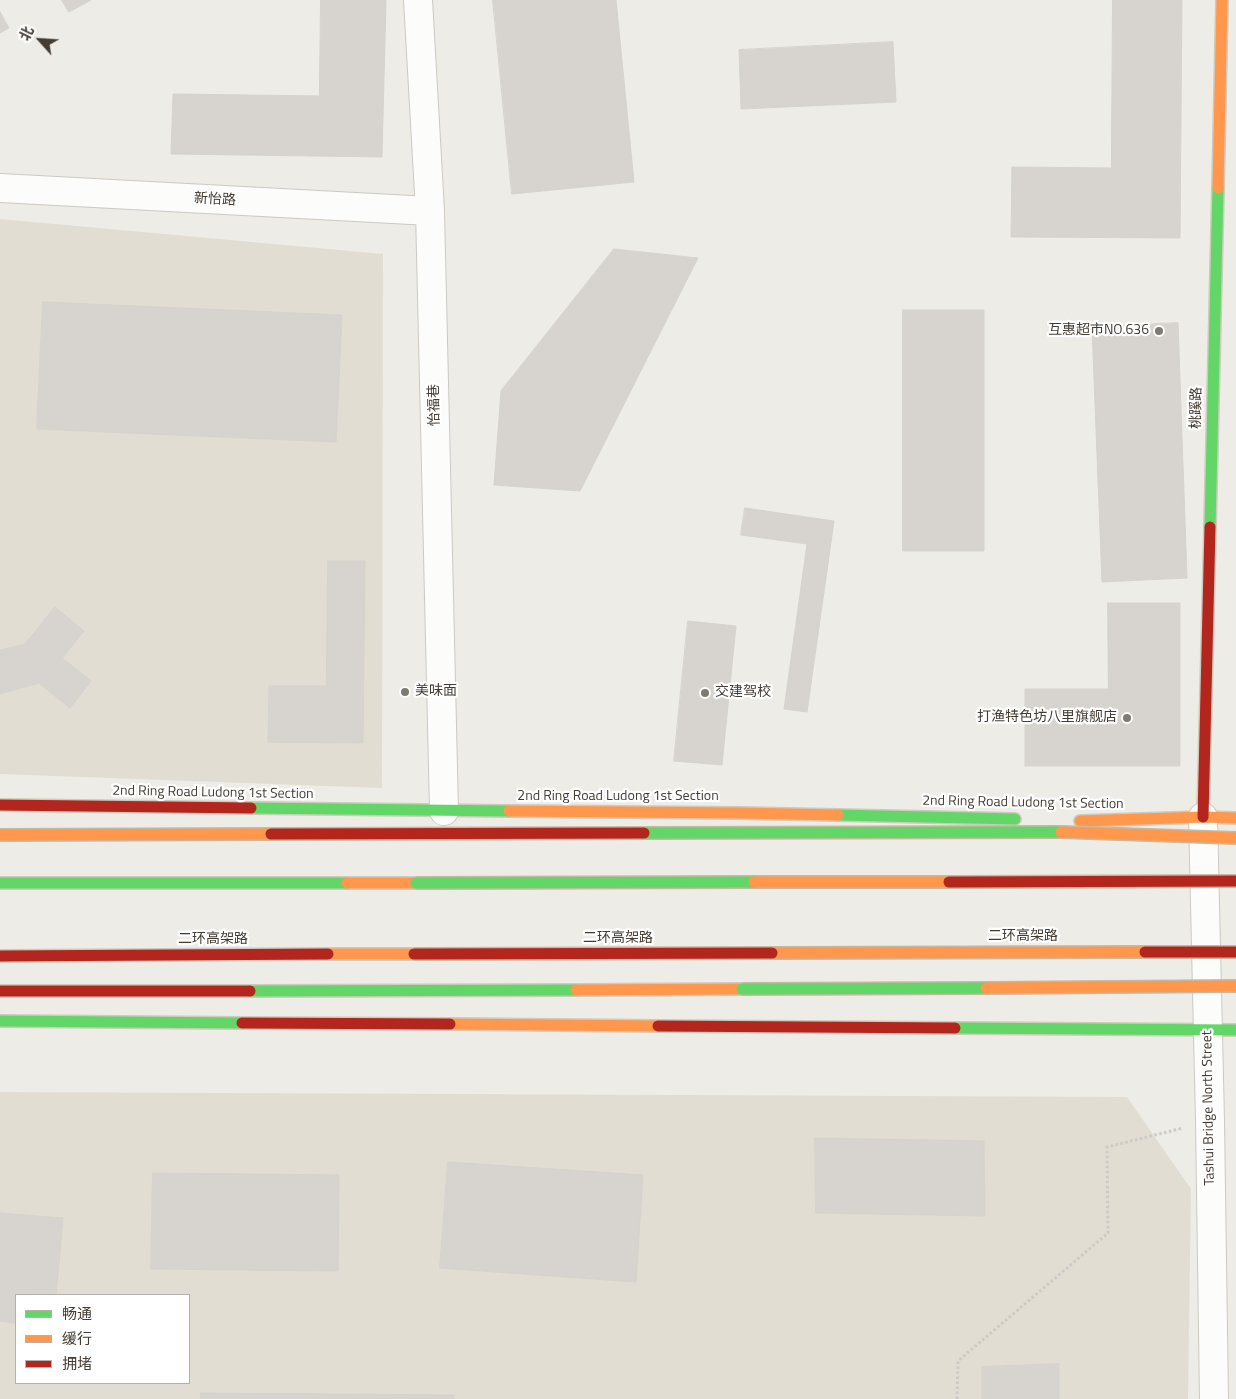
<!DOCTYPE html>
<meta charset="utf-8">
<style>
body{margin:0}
#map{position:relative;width:1236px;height:1399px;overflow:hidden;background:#eeece6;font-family:"Titillium Web","Noto Sans SC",sans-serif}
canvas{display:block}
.legend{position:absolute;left:15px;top:1294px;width:175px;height:90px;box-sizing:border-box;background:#fff;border:1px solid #b4b1ad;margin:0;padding:6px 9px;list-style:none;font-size:15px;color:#433c33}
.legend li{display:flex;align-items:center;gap:10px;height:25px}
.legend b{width:25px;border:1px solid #b4b1ad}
.north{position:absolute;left:15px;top:15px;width:50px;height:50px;-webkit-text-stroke:4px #fff;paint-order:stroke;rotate:296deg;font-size:14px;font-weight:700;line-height:20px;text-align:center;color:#433c33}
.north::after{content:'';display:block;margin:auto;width:18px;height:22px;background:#433c33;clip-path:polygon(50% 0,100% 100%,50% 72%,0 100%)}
</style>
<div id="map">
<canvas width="1236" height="1399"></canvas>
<ul class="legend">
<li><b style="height:6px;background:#63d668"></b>畅通</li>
<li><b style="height:6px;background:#ff974d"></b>缓行</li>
<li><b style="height:6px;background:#b3261e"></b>拥堵</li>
</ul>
<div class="north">北</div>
</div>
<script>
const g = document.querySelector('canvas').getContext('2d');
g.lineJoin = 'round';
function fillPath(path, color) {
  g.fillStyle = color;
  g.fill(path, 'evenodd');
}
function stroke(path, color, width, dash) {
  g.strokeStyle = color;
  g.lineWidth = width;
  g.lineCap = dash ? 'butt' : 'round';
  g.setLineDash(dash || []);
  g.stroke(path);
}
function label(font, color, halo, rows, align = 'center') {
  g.font = font + ' "Titillium Web","Noto Sans SC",sans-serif';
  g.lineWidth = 4.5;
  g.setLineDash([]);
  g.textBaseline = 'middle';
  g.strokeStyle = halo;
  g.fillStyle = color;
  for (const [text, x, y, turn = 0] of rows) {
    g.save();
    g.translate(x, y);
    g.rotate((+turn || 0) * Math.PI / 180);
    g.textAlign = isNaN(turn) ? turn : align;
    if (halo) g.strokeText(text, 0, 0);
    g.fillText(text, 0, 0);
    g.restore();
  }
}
fillPath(new Path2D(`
 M0,219L383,254L382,788L0,774Z
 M0,1092L1127,1097L1191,1189L1188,1399H0ZM16,1295H189V1383H16Z`), '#e2ddd3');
const building = new Path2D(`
 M62,0H91L69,12Z
 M321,0H386L382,157L171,154L173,94L319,96Z
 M493,0H616L634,182L512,194Z
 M1113,0H1182L1180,238L1011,237L1012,167L1111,168Z
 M0,12L9,28L0,33Z
 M893,42L896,102L741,109L739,50Z
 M614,249L698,258L580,491L494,485L501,391Z
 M43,302L342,315L336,442L37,429Z
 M903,310H984V551H903Z
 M1178,323L1187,578L1102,582L1092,327Z
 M745,508L834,521L807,712L784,709L807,544L741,535Z
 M328,561H365L363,743L268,742L269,686H326Z
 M1108,603H1180V766H1025V689H1108Z
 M55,607L84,631L62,658L91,681L70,708L39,683L0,694V650L25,644Z
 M688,621L736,626L722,765L674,761Z
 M815,1138L984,1141L985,1216L816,1213Z
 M448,1162L643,1175L636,1282L440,1268Z
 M153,1173L339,1175L338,1271L151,1269Z
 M0,1213L63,1218L56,1295H16V1323L0,1321Z
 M1059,1364V1399H982V1367Z
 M201,1393L454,1395V1399H201Z`);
fillPath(building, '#d7d4cf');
stroke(building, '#d6d3cc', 1);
const street = new Path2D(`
 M418,0L430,211L444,811
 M0,188L430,211
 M1203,817L1210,1121L1214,1399`);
const fast = new Path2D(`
 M1210,527L1218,188
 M251,808L509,811
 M838,815L1015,819
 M0,883H347
 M250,991L576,990
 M0,1021L242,1023
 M955,1028L1236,1030`);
const slow = new Path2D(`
 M1218,188L1222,0
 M509,811L740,813L838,815
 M1080,821L1203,817L1236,818
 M347,883H416
 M328,954H414
 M576,990L742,989
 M450,1024L658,1026`);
const jam = new Path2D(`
 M0,805L251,808
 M1203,817L1210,527
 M0,956L328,954
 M0,991H250
 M242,1023L450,1024
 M658,1026L955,1028`);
stroke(street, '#ccc9c4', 30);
stroke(fast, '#cfcabe', 14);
stroke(slow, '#cfcabe', 14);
stroke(jam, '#cfcabe', 14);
stroke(new Path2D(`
 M957,1399L958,1361L1108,1233L1107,1147L1183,1128`), '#cccac5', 3, [2.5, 2.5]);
stroke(street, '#fcfcfb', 28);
stroke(fast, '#63d668', 11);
stroke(slow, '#ff974d', 11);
stroke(jam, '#b3261e', 11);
const fastBridge = new Path2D(`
 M644,833L1061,832
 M416,883L754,882
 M742,989L986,988`);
const slowBridge = new Path2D(`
 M1061,832L1236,838
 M0,835L271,834
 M754,882H949
 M772,953L1145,952
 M986,988L1236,986`);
const jamBridge = new Path2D(`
 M271,834L644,833
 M949,882L1236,881
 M1145,952H1236
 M414,954L772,953`);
stroke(fastBridge, '#c6b8a1', 14, []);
stroke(slowBridge, '#c6b8a1', 14, []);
stroke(jamBridge, '#c6b8a1', 14, []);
stroke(fastBridge, '#63d668', 11);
stroke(slowBridge, '#ff974d', 11);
stroke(jamBridge, '#b3261e', 11);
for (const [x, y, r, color] of [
 [1159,331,5,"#7f7a72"],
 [405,692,5,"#7f7a72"],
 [705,693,5,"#7f7a72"],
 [1127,718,5,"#7f7a72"]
]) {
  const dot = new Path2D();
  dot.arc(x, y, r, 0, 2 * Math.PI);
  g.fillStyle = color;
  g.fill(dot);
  stroke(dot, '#fff', 2);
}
label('14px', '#433c33', '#fff', [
 ["新怡路",215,200,3],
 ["怡福巷",435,405,-91],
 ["桃蹊路",1197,408,-89],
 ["2nd Ring Road Ludong 1st Section",213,793,1],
 ["2nd Ring Road Ludong 1st Section",618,797],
 ["2nd Ring Road Ludong 1st Section",1023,803,1],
 ["二环高架路",1023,937],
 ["二环高架路",618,939],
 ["二环高架路",213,940],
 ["Tashui Bridge North Street",1209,1108,-91]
]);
label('14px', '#433c33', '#fff', [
 ["互惠超市NO.636",1149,331],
 ["美味面",415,692,"left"],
 ["交建驾校",715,693,"left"],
 ["打渔特色坊八里旗舰店",1117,718]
], 'right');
</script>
